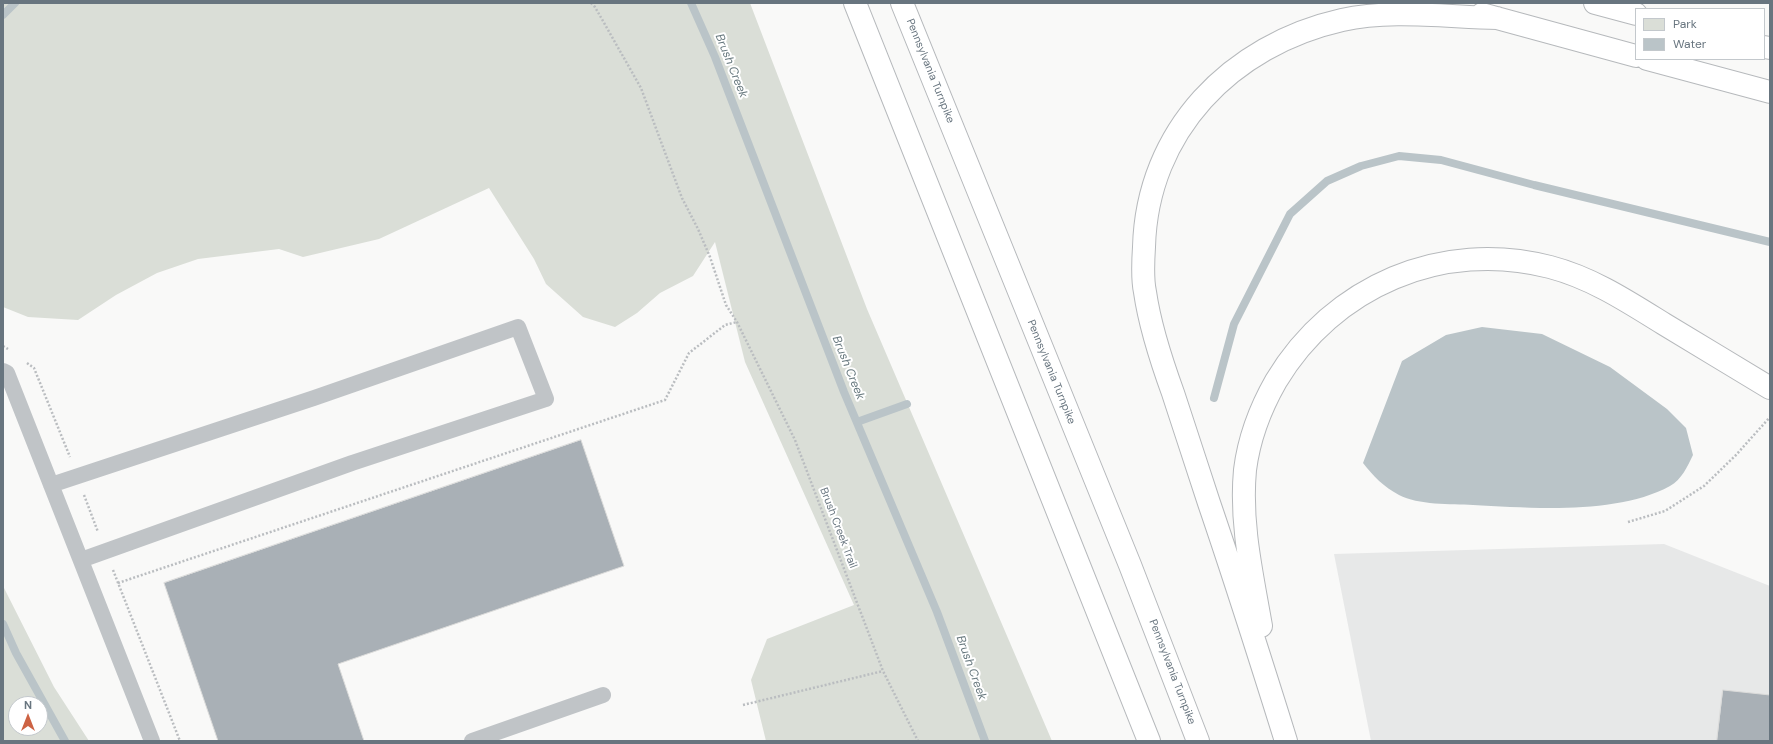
<!DOCTYPE html>
<style>
body{margin:0}
#map{position:relative;width:1773px;height:744px;overflow:hidden;background:#f9f9f8;font-family:"DM Sans",sans-serif}
canvas{display:block}
.frame{position:absolute;inset:0;border:4px solid #68757f;pointer-events:none}
.legend{position:absolute;left:1635px;top:8px;width:130px;height:52px;box-sizing:border-box;background:#fff;border:1px solid #c3c8cc;margin:0;padding:5px 7px;list-style:none;font-size:12px;color:#68757f}
.legend li{display:flex;align-items:center;gap:8px;height:20px}
.legend b{width:20px;border:1px solid #c3c8cc}
.north{position:absolute;left:8px;top:696px;width:40px;height:40px;box-sizing:border-box;background:#fff;border:1px solid #c3c8cc;border-radius:50%;rotate:0deg;font-size:11px;font-weight:700;line-height:16px;text-align:center;color:#68757f}
.north::after{content:'';display:block;margin:auto;width:14px;height:18px;background:#cd6344;clip-path:polygon(50% 0,100% 100%,50% 72%,0 100%)}
</style>
<div id="map">
<canvas width="1773" height="744"></canvas>
<div class="frame"></div>
<ul class="legend">
<li><b style="height:11px;background:#daded7"></b>Park</li>
<li><b style="height:11px;background:#bac4c8"></b>Water</li>
</ul>
<div class="north">N</div>
</div>
<script>
const g = document.querySelector('canvas').getContext('2d');
g.lineJoin = 'round';
function fillPath(path, color) {
  g.fillStyle = color;
  g.fill(path, 'evenodd');
}
function stroke(path, color, width, dash) {
  g.strokeStyle = color;
  g.lineWidth = width;
  g.lineCap = dash ? 'butt' : 'round';
  g.setLineDash(dash || []);
  g.stroke(path);
}
function label(font, color, halo, rows, align = 'center') {
  g.font = font + ' "DM Sans",sans-serif';
  g.lineWidth = 4;
  g.setLineDash([]);
  g.textBaseline = 'middle';
  g.strokeStyle = halo;
  g.fillStyle = color;
  for (const [text, x, y, turn = 0] of rows) {
    g.save();
    g.translate(x, y);
    g.rotate((+turn || 0) * Math.PI / 180);
    g.textAlign = isNaN(turn) ? turn : align;
    if (halo) g.strokeText(text, 0, 0);
    g.fillText(text, 0, 0);
    g.restore();
  }
}
fillPath(new Path2D(`
 M1664,544L1770,586V741H1371L1334,554Z`), '#e7e8e8');
fillPath(new Path2D(`
 M3,3H750L867,309L1052,741H766L751,680L767,639L854,605L745,362L715,242L693,276L660,293L637,313L615,327L583,317L546,284L534,259L489,188L379,239L303,257L279,249L198,259L157,273L116,295L78,320L28,317L3,307Z
 M3,586L54,687L89,741H3ZM16,704H40V728H16Z`), '#daded7');
fillPath(new Path2D(`
 M1482,327L1542,334L1610,367L1667,409L1686,428L1693,455C1687,467 1682,479 1670,486C1617,515 1532,508 1473,505C1451,504 1418,505 1399,495C1384,487 1373,476 1363,463L1402,361L1446,335Z`), '#bac4c8');
stroke(new Path2D(`
 M691,3L715,57L844,392L937,612L985,741
 M3,15L15,3
 M1214,398L1234,324L1290,214L1327,181L1361,166L1399,156L1441,160L1534,185L1770,242
 M857,422L907,404
 M3,624L16,653L65,741`), '#bac4c8', 8);
const building = new Path2D(`
 M581,440L624,566L338,664L364,741H218L164,583Z
 M1723,690L1770,695V741H1717Z`);
fillPath(building, '#a9b0b6');
stroke(building, '#dbdbda', 1);
const motorway = new Path2D(`
 M855,3L1149,741
 M902,3L1130,565L1198,741
 M1595,3L1636,14
 M1482,14L1636,56
 M1764,47L1770,48
 M1647,59L1770,92
 M1261,626C1252,574 1240,523 1245,470C1249,438 1260,409 1276,381C1333,286 1442,239 1550,267C1592,278 1627,301 1664,324C1699,345 1735,367 1770,388
 M1286,741C1261,661 1236,582 1209,503C1197,466 1185,430 1173,393C1161,360 1150,327 1145,292C1142,278 1143,262 1144,247C1147,131 1231,45 1342,20C1390,9 1447,17 1497,18`);
stroke(motorway, '#b6b9bc', 24);
stroke(new Path2D(`
 M591,3L595,7L641,88L682,198L698,229L710,257L726,305L737,322L795,440L883,671L918,741
 M3,346L8,349
 M27,363L34,368L70,457
 M84,495L98,532
 M1628,522L1665,511L1704,486L1736,455L1770,417
 M113,570L180,741
 M118,583L665,400L689,353L725,325L737,322
 M743,705L883,671`), '#babdc0', 2.5, [2, 2]);
stroke(new Path2D(`
 M3,371L7,373L152,741
 M51,485L314,398L518,327L546,399L352,463L81,560
 M472,741L603,695`), '#c0c4c7', 16);
stroke(motorway, '#fff', 22);
label('11px', '#68757f', '#fff', [
 ["Pennsylvania Turnpike",930,71,68],
 ["Pennsylvania Turnpike",1051,372,68],
 ["Brush Creek Trail",838,528,69],
 ["Pennsylvania Turnpike",1172,672,69]
]);
label('italic 12px', '#68797f', '#fff', [
 ["Brush Creek",731,66,68],
 ["Brush Creek",848,368,68],
 ["Brush Creek",971,668,70]
]);
</script>
